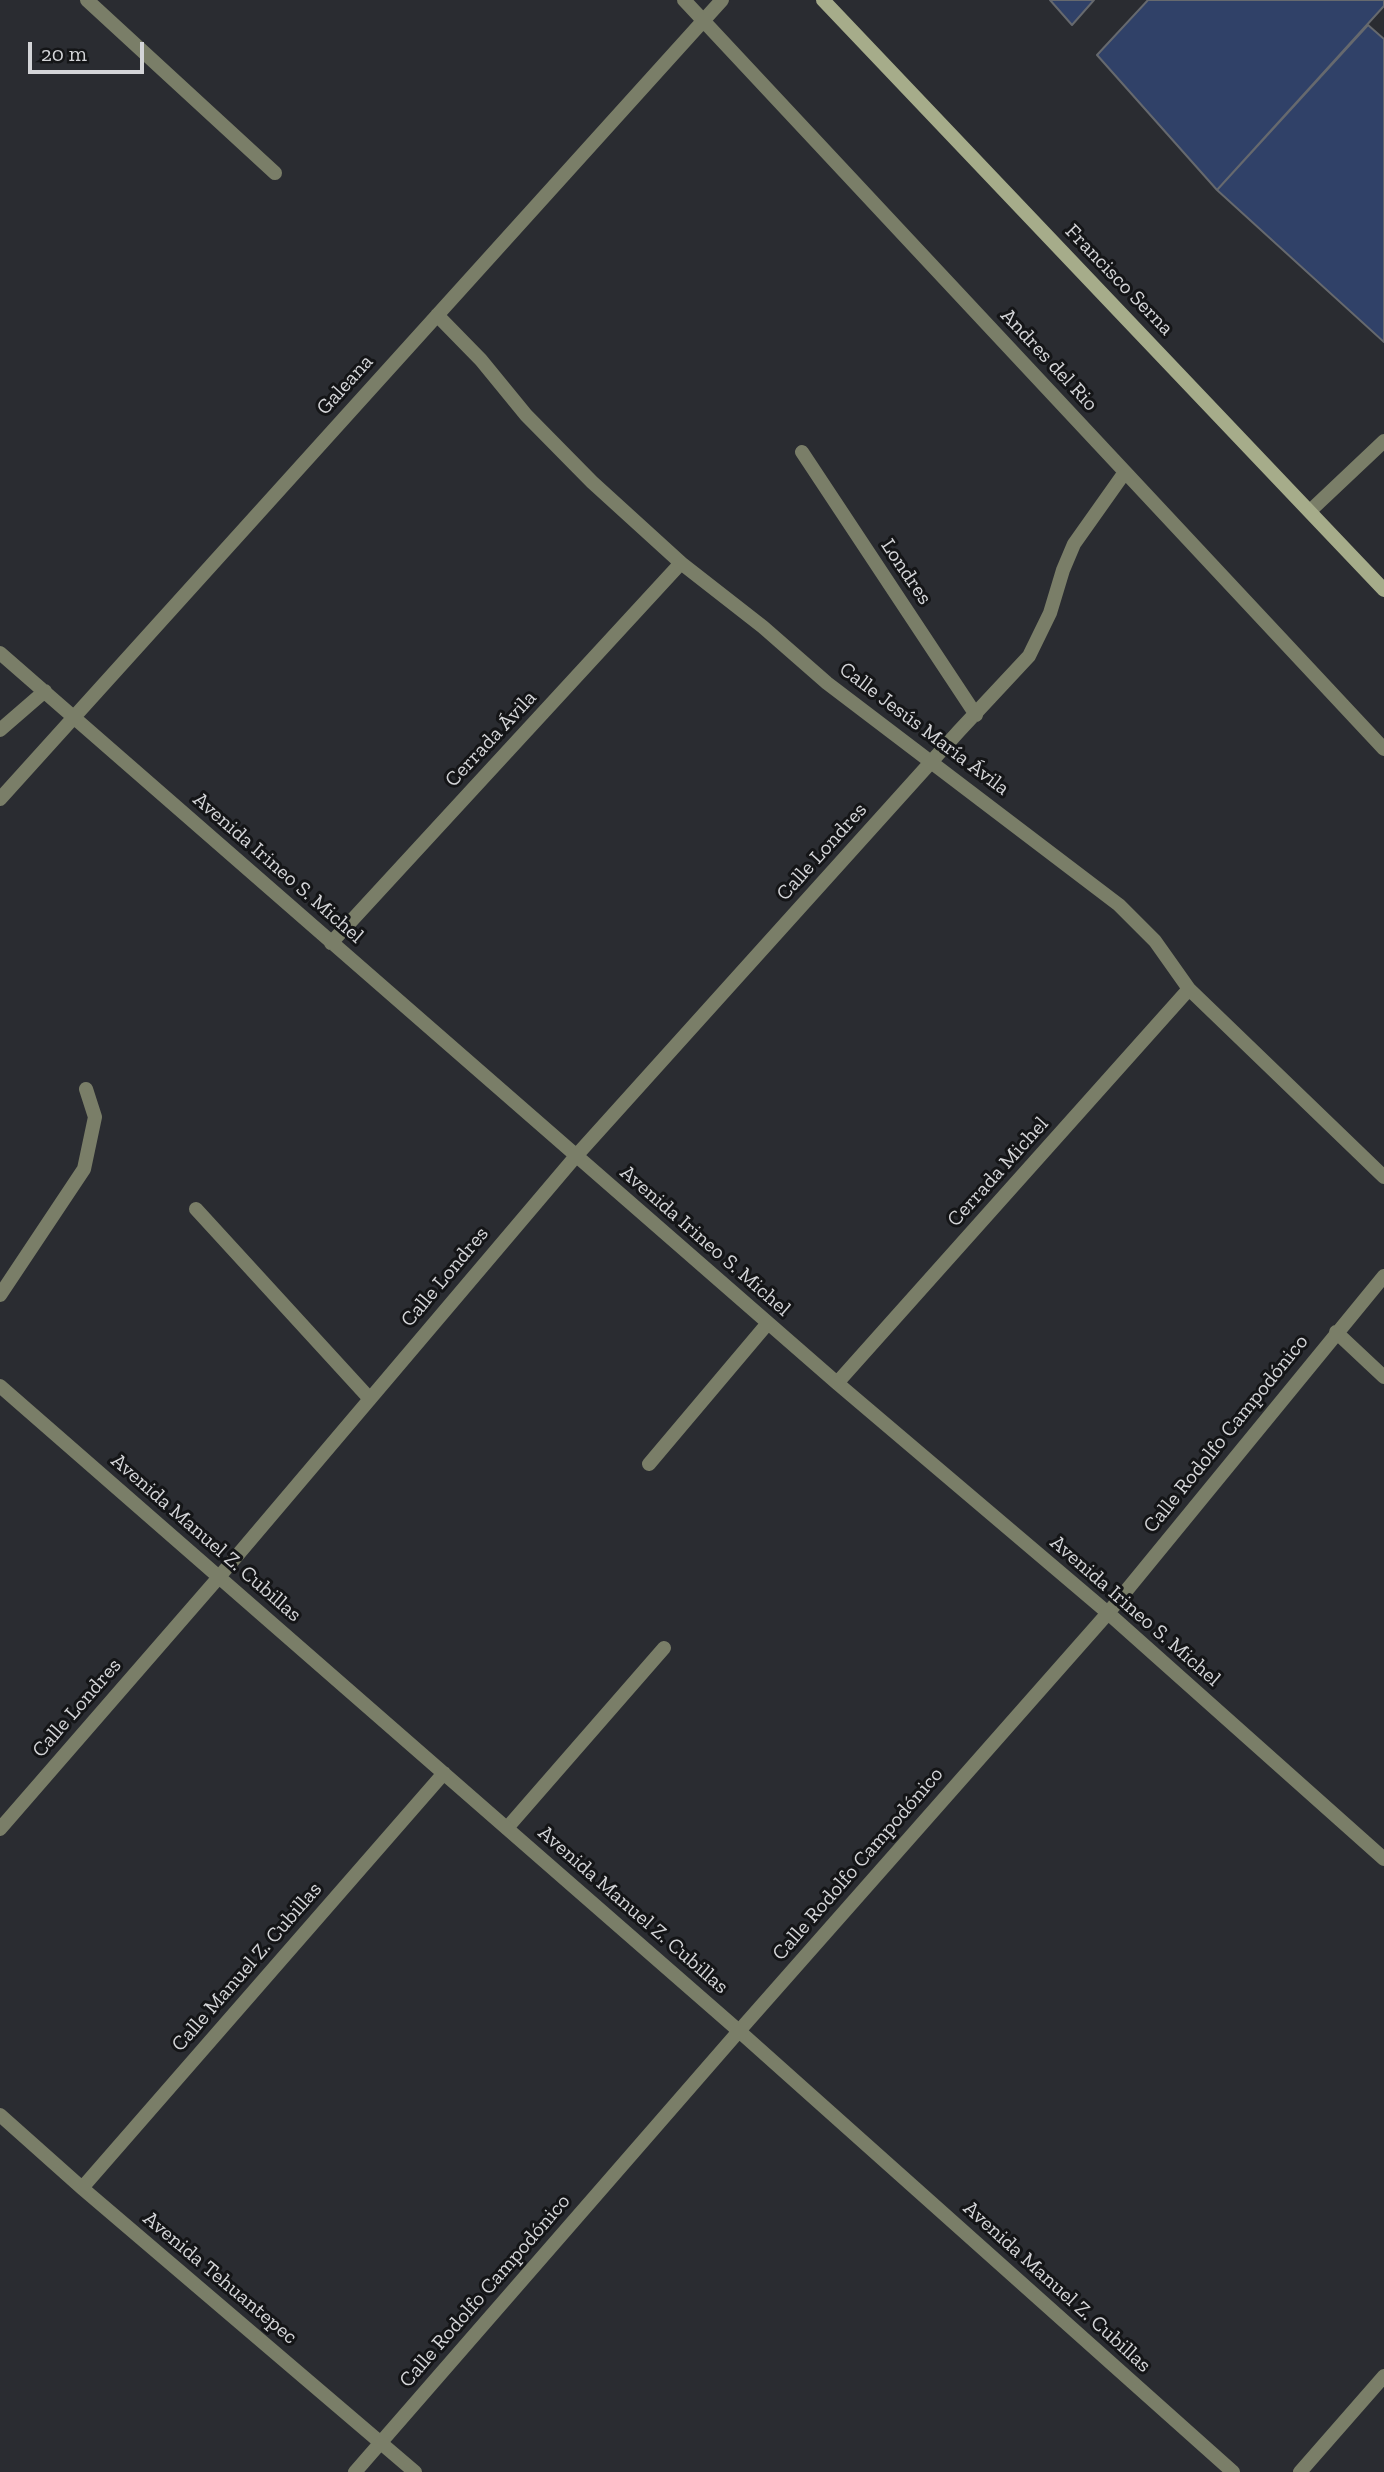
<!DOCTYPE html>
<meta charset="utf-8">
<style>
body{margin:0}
#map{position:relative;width:1384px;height:2472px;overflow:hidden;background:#2a2c31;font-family:"Zilla Slab",serif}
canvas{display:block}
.scale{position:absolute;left:28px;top:42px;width:116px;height:32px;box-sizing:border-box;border:4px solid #d4d5d8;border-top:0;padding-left:9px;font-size:21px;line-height:24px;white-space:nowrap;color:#d4d5d8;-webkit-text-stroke:5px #141517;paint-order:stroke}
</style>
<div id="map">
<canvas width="1384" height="2472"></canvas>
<div class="scale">20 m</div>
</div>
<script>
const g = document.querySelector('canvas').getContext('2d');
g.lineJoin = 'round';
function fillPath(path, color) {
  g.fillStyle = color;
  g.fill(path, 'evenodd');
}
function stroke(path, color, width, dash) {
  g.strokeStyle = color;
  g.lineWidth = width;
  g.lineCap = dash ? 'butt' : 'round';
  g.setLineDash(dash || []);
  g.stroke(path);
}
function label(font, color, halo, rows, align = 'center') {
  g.font = font + ' "Zilla Slab",serif';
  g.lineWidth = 6;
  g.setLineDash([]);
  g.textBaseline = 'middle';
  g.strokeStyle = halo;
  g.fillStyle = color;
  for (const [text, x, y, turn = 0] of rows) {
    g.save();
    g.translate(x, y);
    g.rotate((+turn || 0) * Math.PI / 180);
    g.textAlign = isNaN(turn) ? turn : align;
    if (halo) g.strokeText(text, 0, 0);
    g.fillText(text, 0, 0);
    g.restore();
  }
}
const building = new Path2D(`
 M1050,0H1094L1072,25Z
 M1148,0H1384V6L1217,190L1097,55Z
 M1368,25L1384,39V342L1217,190Z`);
fillPath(building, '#304168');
stroke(building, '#66696e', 2);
stroke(new Path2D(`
 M1310,511L1384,441
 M0,1295L84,1169L95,1117L86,1089
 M507,1828L664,1648`), '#7a7e68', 14);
stroke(new Path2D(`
 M87,0L275,173
 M684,0L1384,749
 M437,315L481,360L526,415L592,482L681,563L763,627L827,683L1119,905L1155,941L1189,989L1384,1177
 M802,452L976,715
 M0,653L837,1383L1108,1613L1384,1859
 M0,730L45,691
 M0,799L722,0
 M331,943L681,563
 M196,1209L370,1399
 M1336,1332L1384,1377
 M837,1383L1189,989
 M0,1386L739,2031L1233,2472
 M649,1464L768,1323
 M0,1829L219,1577L576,1156L959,731L1029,656L1050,613L1063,570L1074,544L1125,472
 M0,2115L82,2188L415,2472
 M82,2188L444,1773
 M355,2472L739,2031L1108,1613L1384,1276
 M1300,2472L1384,2376`), '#7a7e68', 14);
stroke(new Path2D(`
 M823,0L1384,590`), '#a6ac8a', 14);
label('21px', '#d4d5d8', '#141517', [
 ["Francisco Serna",1119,280,46],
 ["Andres del Rio",1049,360,47],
 ["Galeana",345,385,-48],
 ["Londres",906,572,56],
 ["Calle Jesús María Ávila",924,729,37],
 ["Cerrada Ávila",491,739,-47],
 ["Calle Londres",822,852,-48],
 ["Avenida Irineo S. Michel",278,868,41],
 ["Cerrada Michel",998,1172,-48],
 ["Avenida Irineo S. Michel",705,1241,41],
 ["Calle Londres",445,1277,-50],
 ["Calle Rodolfo Campodónico",1226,1434,-51],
 ["Avenida Manuel Z. Cubillas",206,1538,41],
 ["Avenida Irineo S. Michel",1135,1611,41],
 ["Calle Londres",77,1708,-49],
 ["Calle Rodolfo Campodónico",858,1864,-49],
 ["Avenida Manuel Z. Cubillas",633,1910,41],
 ["Calle Manuel Z. Cubillas",247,1967,-49],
 ["Avenida Tehuantepec",220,2278,40],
 ["Avenida Manuel Z. Cubillas",1057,2287,42],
 ["Calle Rodolfo Campodónico",485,2291,-49]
]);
</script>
